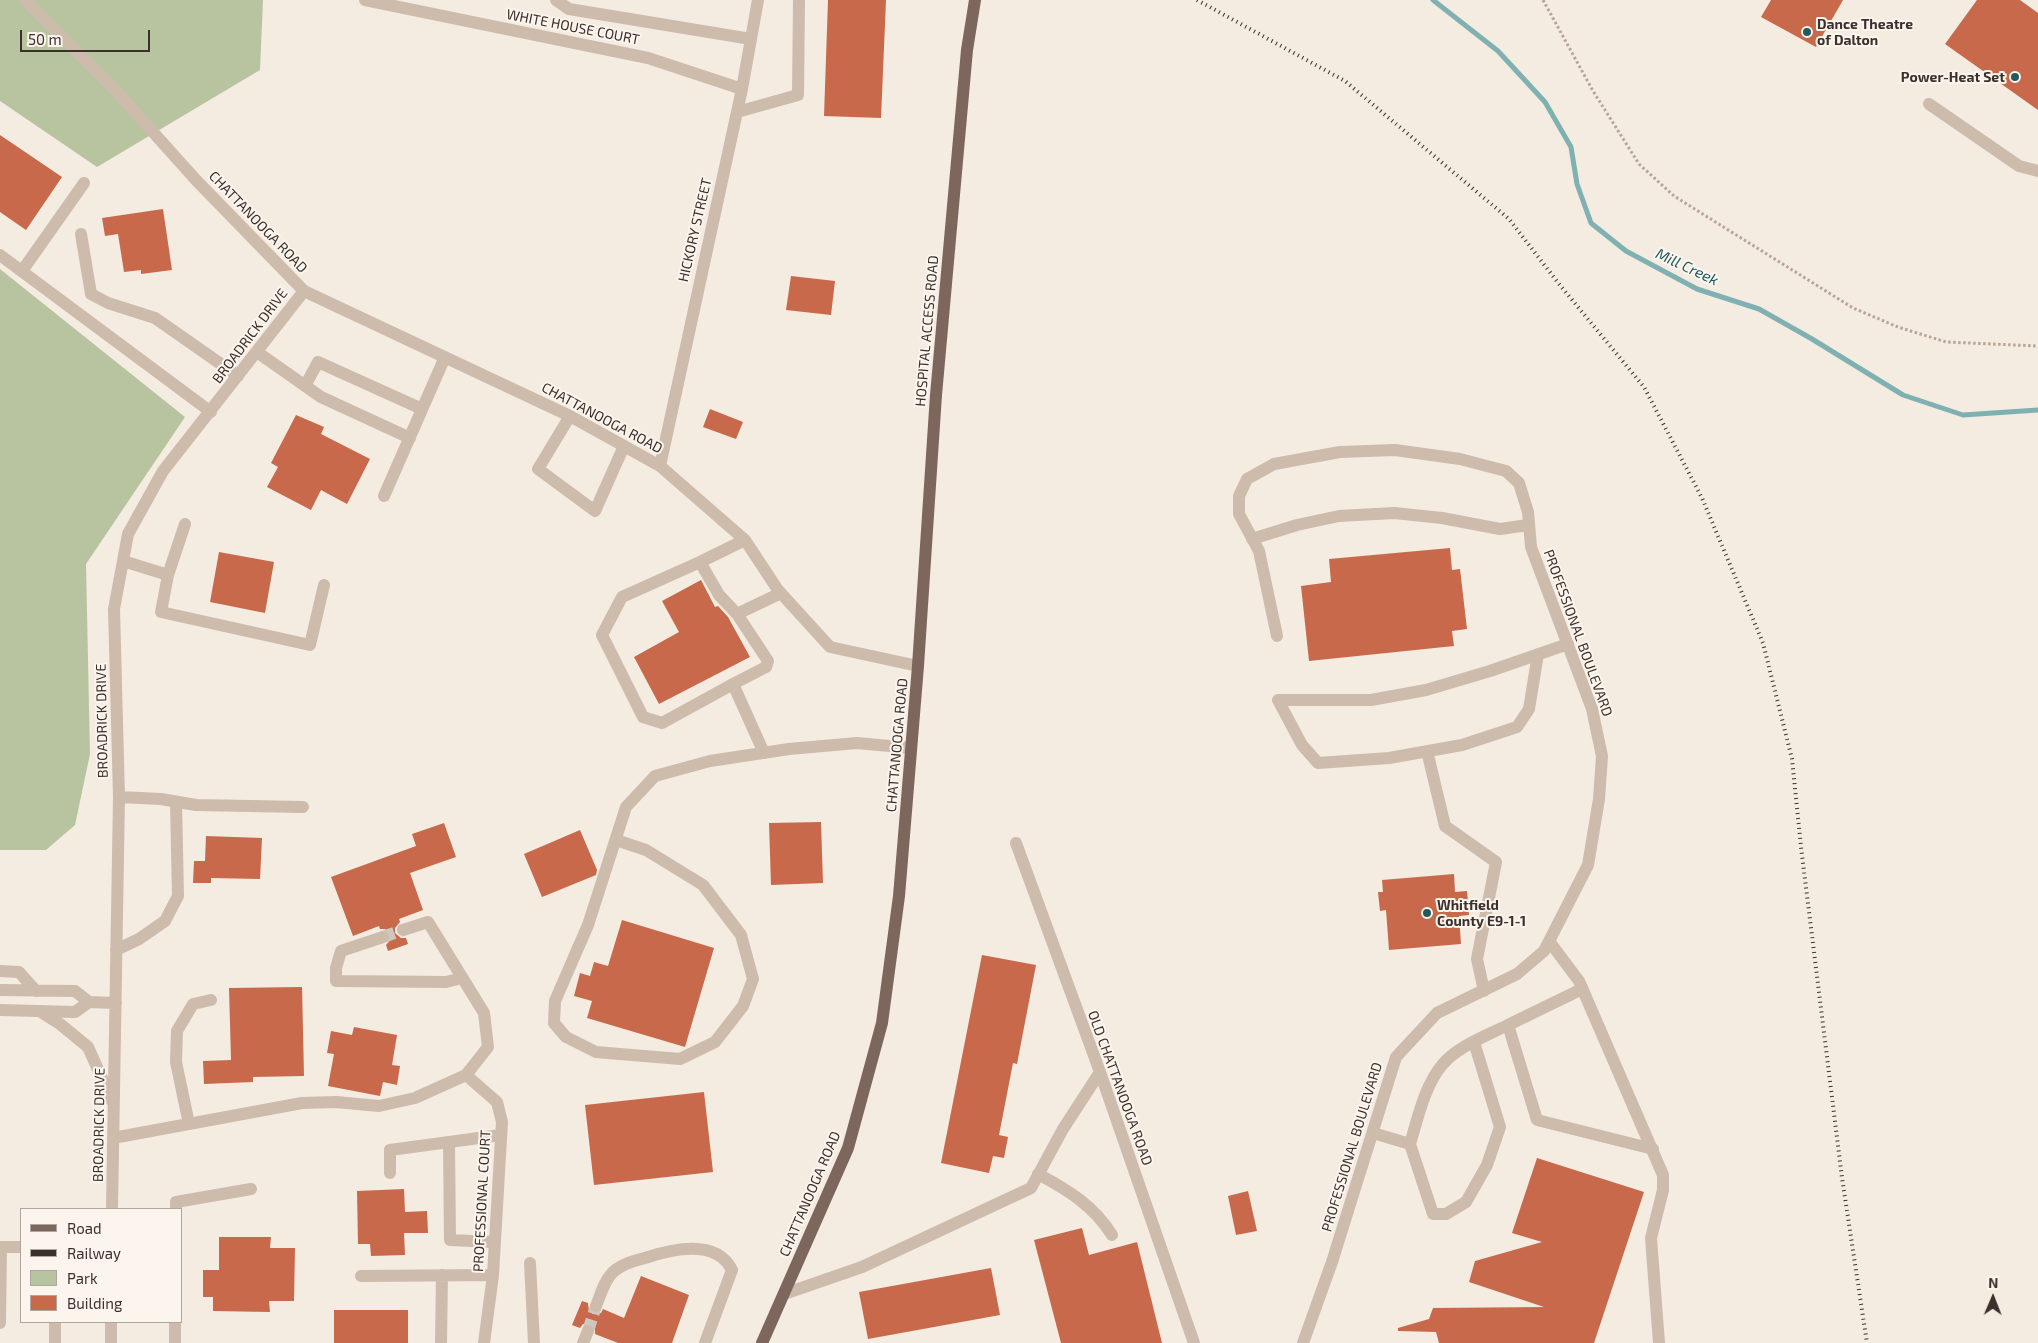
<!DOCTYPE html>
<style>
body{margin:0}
#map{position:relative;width:2038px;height:1343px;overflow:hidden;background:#f4ebe1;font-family:"Exo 2",sans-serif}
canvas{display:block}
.legend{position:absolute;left:20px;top:1208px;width:162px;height:115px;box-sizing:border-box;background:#fbf5ee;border:1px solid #aea6a0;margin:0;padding:6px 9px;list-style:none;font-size:15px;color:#3b302b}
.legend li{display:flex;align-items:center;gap:10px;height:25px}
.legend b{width:25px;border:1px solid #aea6a0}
.north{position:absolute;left:1968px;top:1273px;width:50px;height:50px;-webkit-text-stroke:4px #fbf5ee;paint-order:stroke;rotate:1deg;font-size:14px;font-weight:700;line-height:20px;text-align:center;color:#3b302b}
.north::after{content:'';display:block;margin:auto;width:18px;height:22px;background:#3b302b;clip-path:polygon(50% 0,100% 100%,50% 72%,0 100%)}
.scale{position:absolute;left:20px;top:30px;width:130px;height:22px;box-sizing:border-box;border:2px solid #3b302b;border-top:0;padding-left:6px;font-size:15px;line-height:18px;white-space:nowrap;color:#3b302b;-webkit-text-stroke:4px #fbf5ee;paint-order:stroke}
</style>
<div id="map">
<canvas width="2038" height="1343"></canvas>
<ul class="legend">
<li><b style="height:6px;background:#7d675c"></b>Road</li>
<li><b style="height:6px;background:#3b302b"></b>Railway</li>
<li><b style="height:14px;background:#b8c4a0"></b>Park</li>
<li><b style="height:14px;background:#c8694b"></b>Building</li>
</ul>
<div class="north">N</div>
<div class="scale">50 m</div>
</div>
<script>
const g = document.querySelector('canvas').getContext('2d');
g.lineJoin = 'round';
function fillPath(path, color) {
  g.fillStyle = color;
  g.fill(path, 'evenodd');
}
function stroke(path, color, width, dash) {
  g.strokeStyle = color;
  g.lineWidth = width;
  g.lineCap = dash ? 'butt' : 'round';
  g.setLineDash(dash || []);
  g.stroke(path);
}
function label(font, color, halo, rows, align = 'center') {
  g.font = font + ' "Exo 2",sans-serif';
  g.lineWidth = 4;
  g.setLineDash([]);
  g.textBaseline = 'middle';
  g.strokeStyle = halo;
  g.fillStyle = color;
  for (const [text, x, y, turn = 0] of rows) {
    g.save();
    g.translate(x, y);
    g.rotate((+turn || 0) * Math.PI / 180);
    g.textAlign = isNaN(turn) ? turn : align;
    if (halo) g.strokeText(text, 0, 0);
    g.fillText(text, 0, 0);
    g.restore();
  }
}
fillPath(new Path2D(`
 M0,0H263L260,70L97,167L0,101Z
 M0,269L185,417L86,564L90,754L75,825L46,850H0Z`), '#b8c4a0');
stroke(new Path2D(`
 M1433,0L1498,51L1545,102L1571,147L1577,184L1591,223L1626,251L1697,289L1759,309L1812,339L1903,395L1963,415L2038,410`), '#7fb0b2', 5);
fillPath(new Path2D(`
 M828,0H886L881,118L824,116Z
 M1771,0H1843L1816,47L1761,17Z
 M1977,0H2020L2038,13V110L1945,44Z
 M0,135L62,177L26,230L0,212Z
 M163,209L172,270L141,274V270L124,272L118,234L105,236L102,218Z
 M791,276L835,281L831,315L786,310Z
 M710,409L743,422L736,439L703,427Z
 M296,415L324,427L321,434L370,459L347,504L321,490L311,510L267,487L278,467L271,463Z
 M1450,548L1452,570L1460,569L1467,629L1452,631L1454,646L1309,661L1301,586L1331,582L1329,559Z
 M219,552L274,562L265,613L210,602Z
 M701,580L715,607L718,606L728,617L750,657L659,704L634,657L679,632L662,601Z
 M821,822L823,883L771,885L769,823Z
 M444,823L456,857L410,873L423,910L399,919L400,922L395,928V933L401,938H406L408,944L388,951L386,945L391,939L390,934L385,929H380L379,926L353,936L331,877L416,846L412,834Z
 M580,830L597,870L596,875L542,897L524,854Z
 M206,836L262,838L260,879L211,878V883H193L194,861H205Z
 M1454,874L1455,892L1467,891L1469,915L1459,916L1461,944L1389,950L1386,910L1380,911L1378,892H1383L1382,880Z
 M622,920L714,948L685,1047L587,1018L592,1001L574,996L580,973L590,976L594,962L608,966Z
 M982,955L1036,965L1017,1064L1013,1063L999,1135L1008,1137L1004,1158L993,1156L989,1173L941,1163Z
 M302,987L304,1076L253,1077V1082L204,1084L203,1061L231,1060L229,988Z
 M354,1027L397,1035L392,1065L400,1066L397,1085L383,1082L380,1096L328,1086L334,1054L327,1053L331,1031L352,1035Z
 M704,1092L713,1172L594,1185L585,1105Z
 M1537,1158L1644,1192L1594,1343H1439L1436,1332L1398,1331V1328L1429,1319L1433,1308L1544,1307L1469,1282L1475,1261L1542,1242L1512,1233Z
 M404,1189L405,1212L427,1211L428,1233H404L405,1255L371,1256L370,1244H358L357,1191Z
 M1248,1191L1257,1231L1236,1235L1228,1196Z
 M1082,1228L1089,1255L1137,1242L1162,1343H1061L1034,1240Z
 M219,1237H271L270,1248H295L294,1301H269L270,1312L213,1311V1297H203V1270H219Z
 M991,1268L1000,1315L868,1339L859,1292Z
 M641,1276L689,1295L672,1343H618L595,1334V1326L591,1323L583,1324L580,1328L572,1325L582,1301L588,1303L589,1311L593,1314L601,1313L603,1309L624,1318Z
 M334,1310H408V1343H334Z`), '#c8694b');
stroke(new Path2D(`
 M383,937L403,930
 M588,1331L596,1306`), '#cfc6bd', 12, [12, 6]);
stroke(new Path2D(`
 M1543,0L1593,91L1639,164L1674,196L1853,308L1898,327L1946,342L2038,346`), '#b9a596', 3, [2.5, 2.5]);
stroke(new Path2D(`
 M25,0L117,92L196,180L304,291L570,416L660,466L745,540L778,590L830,647L918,666
 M365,0L648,58L742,89
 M556,0L569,9L751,39
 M1929,104L2019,166L2038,171
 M737,112L798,95L799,0
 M81,234L91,294L108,303L155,318L238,376
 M0,255L211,412
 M22,271L84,183
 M257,352L321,397L410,438
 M305,386L318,362L422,409
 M570,416L538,469L595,511L624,446
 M660,466L742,89L758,0
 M384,496L445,357
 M1252,539L1297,525L1339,516L1394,513L1442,518L1500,529L1528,525
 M123,561L168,575L161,612L310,645L324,585
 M700,562L745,540
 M168,575L185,524
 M737,614L781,593
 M1277,636L1259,551L1239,514V496L1247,479L1274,464L1340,452L1395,450L1460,459L1506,471L1519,483L1528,512L1531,547L1592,709L1602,756L1599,799L1588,865L1544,951L1517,974L1437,1013L1396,1057L1332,1262L1303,1343
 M1538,654L1529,709L1517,727L1462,745L1389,758L1318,763L1302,745L1278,700H1371L1426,690L1490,671L1568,644
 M733,684L662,723L643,717L602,635L622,597L700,562L719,595L737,614L768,661L766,667L733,684L764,753
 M1427,751L1445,826L1496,862L1477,959L1484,991
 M119,797L161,799L196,805L303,807
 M616,840L646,850L703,885L741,935L753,979L743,1006L715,1042L680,1059L596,1052L566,1037L554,1023L555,1001L588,925L626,807L655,776L710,761L789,749L857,743L911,748
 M1016,843L1100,1072L1194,1343
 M383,937L341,951L336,968V981L446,982L462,978
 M1549,941L1579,981L1663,1175V1190L1651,1238L1659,1343
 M116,950L139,939L165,921L178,896L176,802
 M0,971L19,972L36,991
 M1582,989L1508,1025L1537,1120L1653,1149
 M0,990L75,991L89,1002L116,1003
 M0,1010L75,1012L89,1002
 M39,1011L60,1024L88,1047L112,1101
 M466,1075L497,1102L502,1122L493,1275L484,1343
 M189,1124L176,1062L177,1031L193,1004L211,1000
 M1373,1133L1410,1144C1418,1118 1424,1087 1442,1065C1458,1046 1486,1036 1508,1025
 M113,1138L302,1103L336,1102L379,1106L415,1098L466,1075L488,1047L484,1013L428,922L403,930
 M449,1142L450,1240L495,1242
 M1410,1144L1433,1214H1446L1466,1202L1487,1165L1500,1127L1474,1042
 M390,1173V1150L501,1135
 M1038,1174C1068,1190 1094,1206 1112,1235
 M112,1209L119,797L114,609L128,534L163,471L304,291
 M176,1209V1202L251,1189
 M530,1263L534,1343
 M361,1276L493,1275
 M784,1294L862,1267L1031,1188L1063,1129L1100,1072
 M596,1306C601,1294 604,1281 613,1272C622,1264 634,1261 645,1258C672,1249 716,1238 732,1270L705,1343
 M0,1323L1,1247H21
 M55,1343V1322
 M111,1343V1322
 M175,1343V1322
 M441,1343L442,1275
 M583,1343L588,1331`), '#cdbbac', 12);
stroke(new Path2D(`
 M762,1343L848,1148L882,1023L899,896L918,666L936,395L967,50L975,0`), '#7d675c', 12);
stroke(new Path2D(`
 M1197,0L1345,81L1509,219L1559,284L1644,387L1702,498L1763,643L1792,759L1801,847L1842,1178L1867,1343`), '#3b302b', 4, [1, 4]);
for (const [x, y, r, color] of [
 [1807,32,5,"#1f5a5e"],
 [2015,77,5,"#1f5a5e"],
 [1427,913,5,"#1f5a5e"]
]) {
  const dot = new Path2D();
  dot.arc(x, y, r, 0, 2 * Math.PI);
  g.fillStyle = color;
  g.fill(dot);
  stroke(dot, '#fbf5ee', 2);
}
label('bold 14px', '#3b302b', '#fbf5ee', [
 ["Dance Theatre",1817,24],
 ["of Dalton",1817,40],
 ["Power-Heat Set",2005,77,"right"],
 ["Whitfield",1437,905],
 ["County E9-1-1",1437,921]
], 'left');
label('14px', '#3b302b', '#fbf5ee', [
 ["WHITE HOUSE COURT",573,27,11],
 ["CHATTANOOGA ROAD",258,222,46],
 ["HICKORY STREET",695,230,-77],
 ["HOSPITAL ACCESS ROAD",927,331,-85],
 ["BROADRICK DRIVE",250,336,-53],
 ["CHATTANOOGA ROAD",602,418,28],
 ["PROFESSIONAL BOULEVARD",1578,633,70],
 ["BROADRICK DRIVE",102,721,-91],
 ["CHATTANOOGA ROAD",897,745,-85],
 ["OLD CHATTANOOGA ROAD",1120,1088,70],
 ["BROADRICK DRIVE",99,1125,-89],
 ["PROFESSIONAL BOULEVARD",1352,1147,-73],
 ["CHATTANOOGA ROAD",810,1194,-67],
 ["PROFESSIONAL COURT",482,1201,-87]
]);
label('italic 15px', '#1f5a5e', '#fbf5ee', [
 ["Mill Creek",1687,267,25]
]);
</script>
